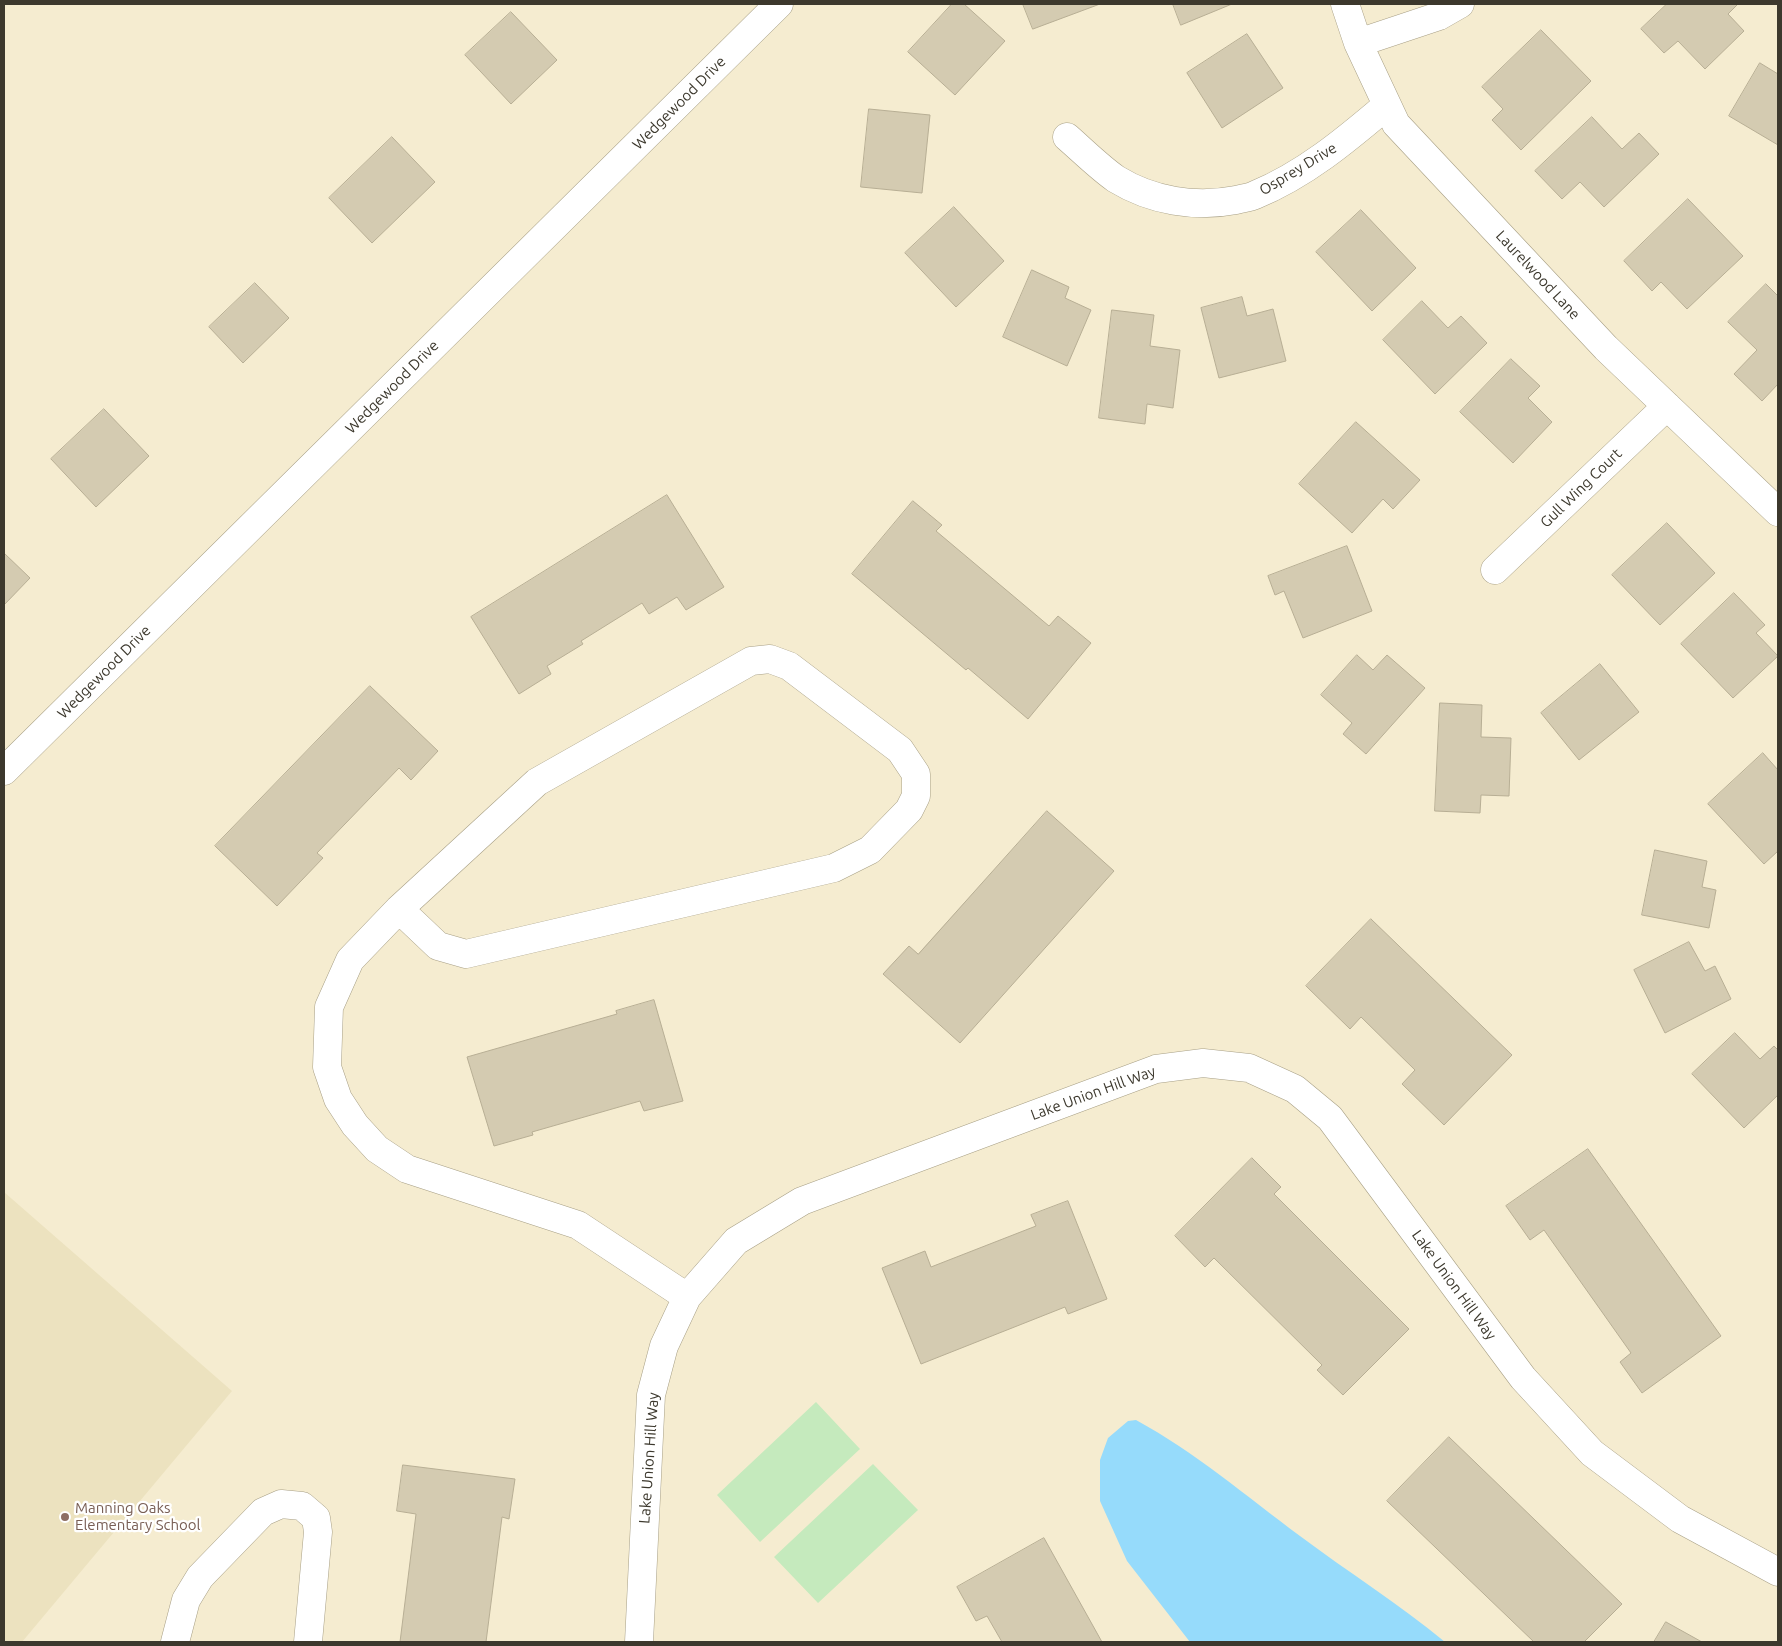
<!DOCTYPE html>
<style>
body{margin:0}
#map{position:relative;width:1782px;height:1646px;overflow:hidden;background:#f5ecd0;font-family:Ubuntu,sans-serif}
canvas{display:block}
.frame{position:absolute;inset:0;border:5px solid #3c382d;pointer-events:none}
</style>
<div id="map">
<canvas width="1782" height="1646"></canvas>
<div class="frame"></div>
</div>
<script>
const g = document.querySelector('canvas').getContext('2d');
g.lineJoin = 'round';
function fillPath(path, color) {
  g.fillStyle = color;
  g.fill(path, 'evenodd');
}
function stroke(path, color, width, dash) {
  g.strokeStyle = color;
  g.lineWidth = width;
  g.lineCap = dash ? 'butt' : 'round';
  g.setLineDash(dash || []);
  g.stroke(path);
}
function label(font, color, halo, rows, align = 'center') {
  g.font = font + ' Ubuntu,sans-serif';
  g.lineWidth = 4.5;
  g.setLineDash([]);
  g.textBaseline = 'middle';
  g.strokeStyle = halo;
  g.fillStyle = color;
  for (const [text, x, y, turn = 0] of rows) {
    g.save();
    g.translate(x, y);
    g.rotate((+turn || 0) * Math.PI / 180);
    g.textAlign = isNaN(turn) ? turn : align;
    if (halo) g.strokeText(text, 0, 0);
    g.fillText(text, 0, 0);
    g.restore();
  }
}
fillPath(new Path2D(`
 M4,1192L232,1391L22,1642H4Z`), '#ece2bf');
fillPath(new Path2D(`
 M816,1402L860,1449L760,1542L717,1495Z
 M873,1464L918,1510L818,1603L774,1557Z`), '#c5eabd');
fillPath(new Path2D(`
 M1136,1420C1195,1452 1246,1496 1300,1536C1348,1572 1399,1604 1445,1642H1190L1127,1561L1100,1501V1460L1108,1438L1128,1421Z`), '#96dbfb');
const building = new Path2D(`
 M952,4H964L1005,41L955,95L908,52Z
 M1023,4H1100L1033,29Z
 M1173,4H1232L1181,25Z
 M1667,4H1738L1728,14L1744,31L1705,69L1678,41L1664,53L1641,29Z
 M511,12L557,60L511,104L465,55Z
 M1541,30L1591,81L1521,150L1492,120L1503,109L1482,87Z
 M1247,34L1283,88L1222,128L1187,73Z
 M1760,63L1778,74V145L1729,116Z
 M869,109L930,115L922,193L861,187Z
 M1592,117L1622,149L1639,133L1659,154L1604,207L1580,182L1562,199L1535,171Z
 M392,137L435,182L372,243L329,198Z
 M1688,199L1743,256L1687,309L1661,282L1652,291L1624,261Z
 M954,207L1004,261L956,307L905,253Z
 M1361,210L1416,268L1372,311L1316,252Z
 M1032,270L1069,287L1065,298L1091,310L1067,366L1003,337Z
 M255,283L289,318L243,363L209,327Z
 M1766,284L1778,296V384L1762,401L1734,374L1757,350L1728,322Z
 M1242,297L1247,316L1273,309L1286,361L1219,378L1201,308Z
 M1422,301L1448,328L1461,316L1487,343L1435,394L1383,340Z
 M1112,310L1154,315L1150,346L1180,350L1173,408L1147,404L1145,424L1099,418Z
 M1511,359L1540,386L1528,398L1552,422L1513,463L1460,412Z
 M104,409L149,456L96,507L51,459Z
 M1356,422L1420,480L1393,509L1383,499L1352,533L1299,484Z
 M667,495L724,587L686,610L677,597L649,614L642,603L581,641L583,644L547,666L551,674L519,694L471,617Z
 M913,501L942,525L936,531L1049,626L1058,616L1091,643L1028,719L968,668L966,670L852,574Z
 M1667,523L1715,573L1660,625L1612,575Z
 M1347,546L1372,611L1303,638L1284,591L1275,595L1268,576Z
 M4,553L30,578L4,605Z
 M1734,593L1765,625L1756,633L1778,656L1733,698L1681,644Z
 M1357,655L1373,670L1387,655L1425,688L1366,754L1343,734L1352,723L1321,695Z
 M1600,664L1639,712L1579,760L1541,713Z
 M370,686L438,751L411,780L399,768L317,853L323,858L277,906L215,846Z
 M1440,703L1482,705L1481,737L1511,738L1509,796L1481,795L1480,813L1435,811Z
 M1763,753L1778,770V851L1764,864L1708,804Z
 M1047,811L1114,871L960,1043L883,974L909,946L918,954Z
 M1655,850L1707,861L1702,887L1716,890L1709,928L1642,915Z
 M1371,919L1512,1055L1444,1125L1402,1084L1415,1070L1361,1017L1350,1029L1306,986Z
 M1689,942L1705,971L1715,966L1731,999L1665,1033L1634,970Z
 M654,1000L683,1101L644,1111L640,1101L532,1132L533,1135L494,1146L467,1057L617,1014L616,1011Z
 M1735,1033L1760,1059L1774,1046L1778,1050V1095L1744,1128L1692,1074Z
 M1588,1149L1721,1336L1642,1393L1620,1362L1631,1353L1544,1230L1530,1240L1506,1206Z
 M1252,1158L1281,1187L1274,1194L1409,1329L1343,1395L1317,1370L1322,1365L1214,1258L1205,1267L1175,1236Z
 M1068,1201L1107,1299L1068,1314L1065,1307L921,1364L882,1268L925,1251L931,1267L1036,1226L1031,1215Z
 M1449,1437L1622,1604L1584,1642H1534L1387,1501Z
 M403,1465L515,1479L509,1519L502,1517L486,1642H400L416,1514L397,1511Z
 M1044,1538L1102,1642H1002L987,1616L976,1621L957,1587Z
 M1666,1622L1702,1642H1654Z`);
fillPath(building, '#d4cbb1');
stroke(building, '#b7ae94', 1);
const street = new Path2D(`
 M1345,4L1358,43L1396,124L1606,348L1778,512
 M1358,43L1439,16L1460,4
 M1067,137C1083,151 1099,167 1116,179C1152,201 1195,208 1236,200C1242,198 1249,198 1255,195C1304,175 1346,140 1386,106
 M1495,570L1667,406
 M770,659L789,666L900,750L916,774V796L909,810L870,850L834,868L466,954L438,946L399,909L537,782L751,661Z
 M4,771L779,4
 M399,909L350,960L329,1007L327,1067L338,1099L355,1125L377,1149L407,1169L578,1225L687,1297
 M175,1642L186,1600L200,1577L263,1512L281,1504L302,1506L316,1518L318,1532L308,1642
 M639,1642L651,1395L664,1346L687,1297L736,1241L802,1201L1156,1069L1203,1063L1249,1068L1295,1089L1330,1118L1523,1378L1592,1453L1680,1519L1778,1572`);
stroke(street, '#a79f85', 29);
stroke(street, '#fff', 28);
for (const [x, y, r, color] of [
 [65,1517,5,"#8d6e63"]
]) {
  const dot = new Path2D();
  dot.arc(x, y, r, 0, 2 * Math.PI);
  g.fillStyle = color;
  g.fill(dot);
  stroke(dot, '#fff', 2);
}
label('15px', '#3c382d', '#fff', [
 ["Wedgewood Drive",679,103,-45],
 ["Osprey Drive",1298,169,-31],
 ["Laurelwood Lane",1538,275,47],
 ["Wedgewood Drive",392,387,-45],
 ["Gull Wing Court",1581,488,-44],
 ["Wedgewood Drive",104,672,-45],
 ["Lake Union Hill Way",1093,1093,-20],
 ["Lake Union Hill Way",1454,1285,54],
 ["Lake Union Hill Way",649,1458,-86]
]);
label('15px', '#785e54', '#fff', [
 ["Manning Oaks",75,1508],
 ["Elementary School",75,1525]
], 'left');
</script>
